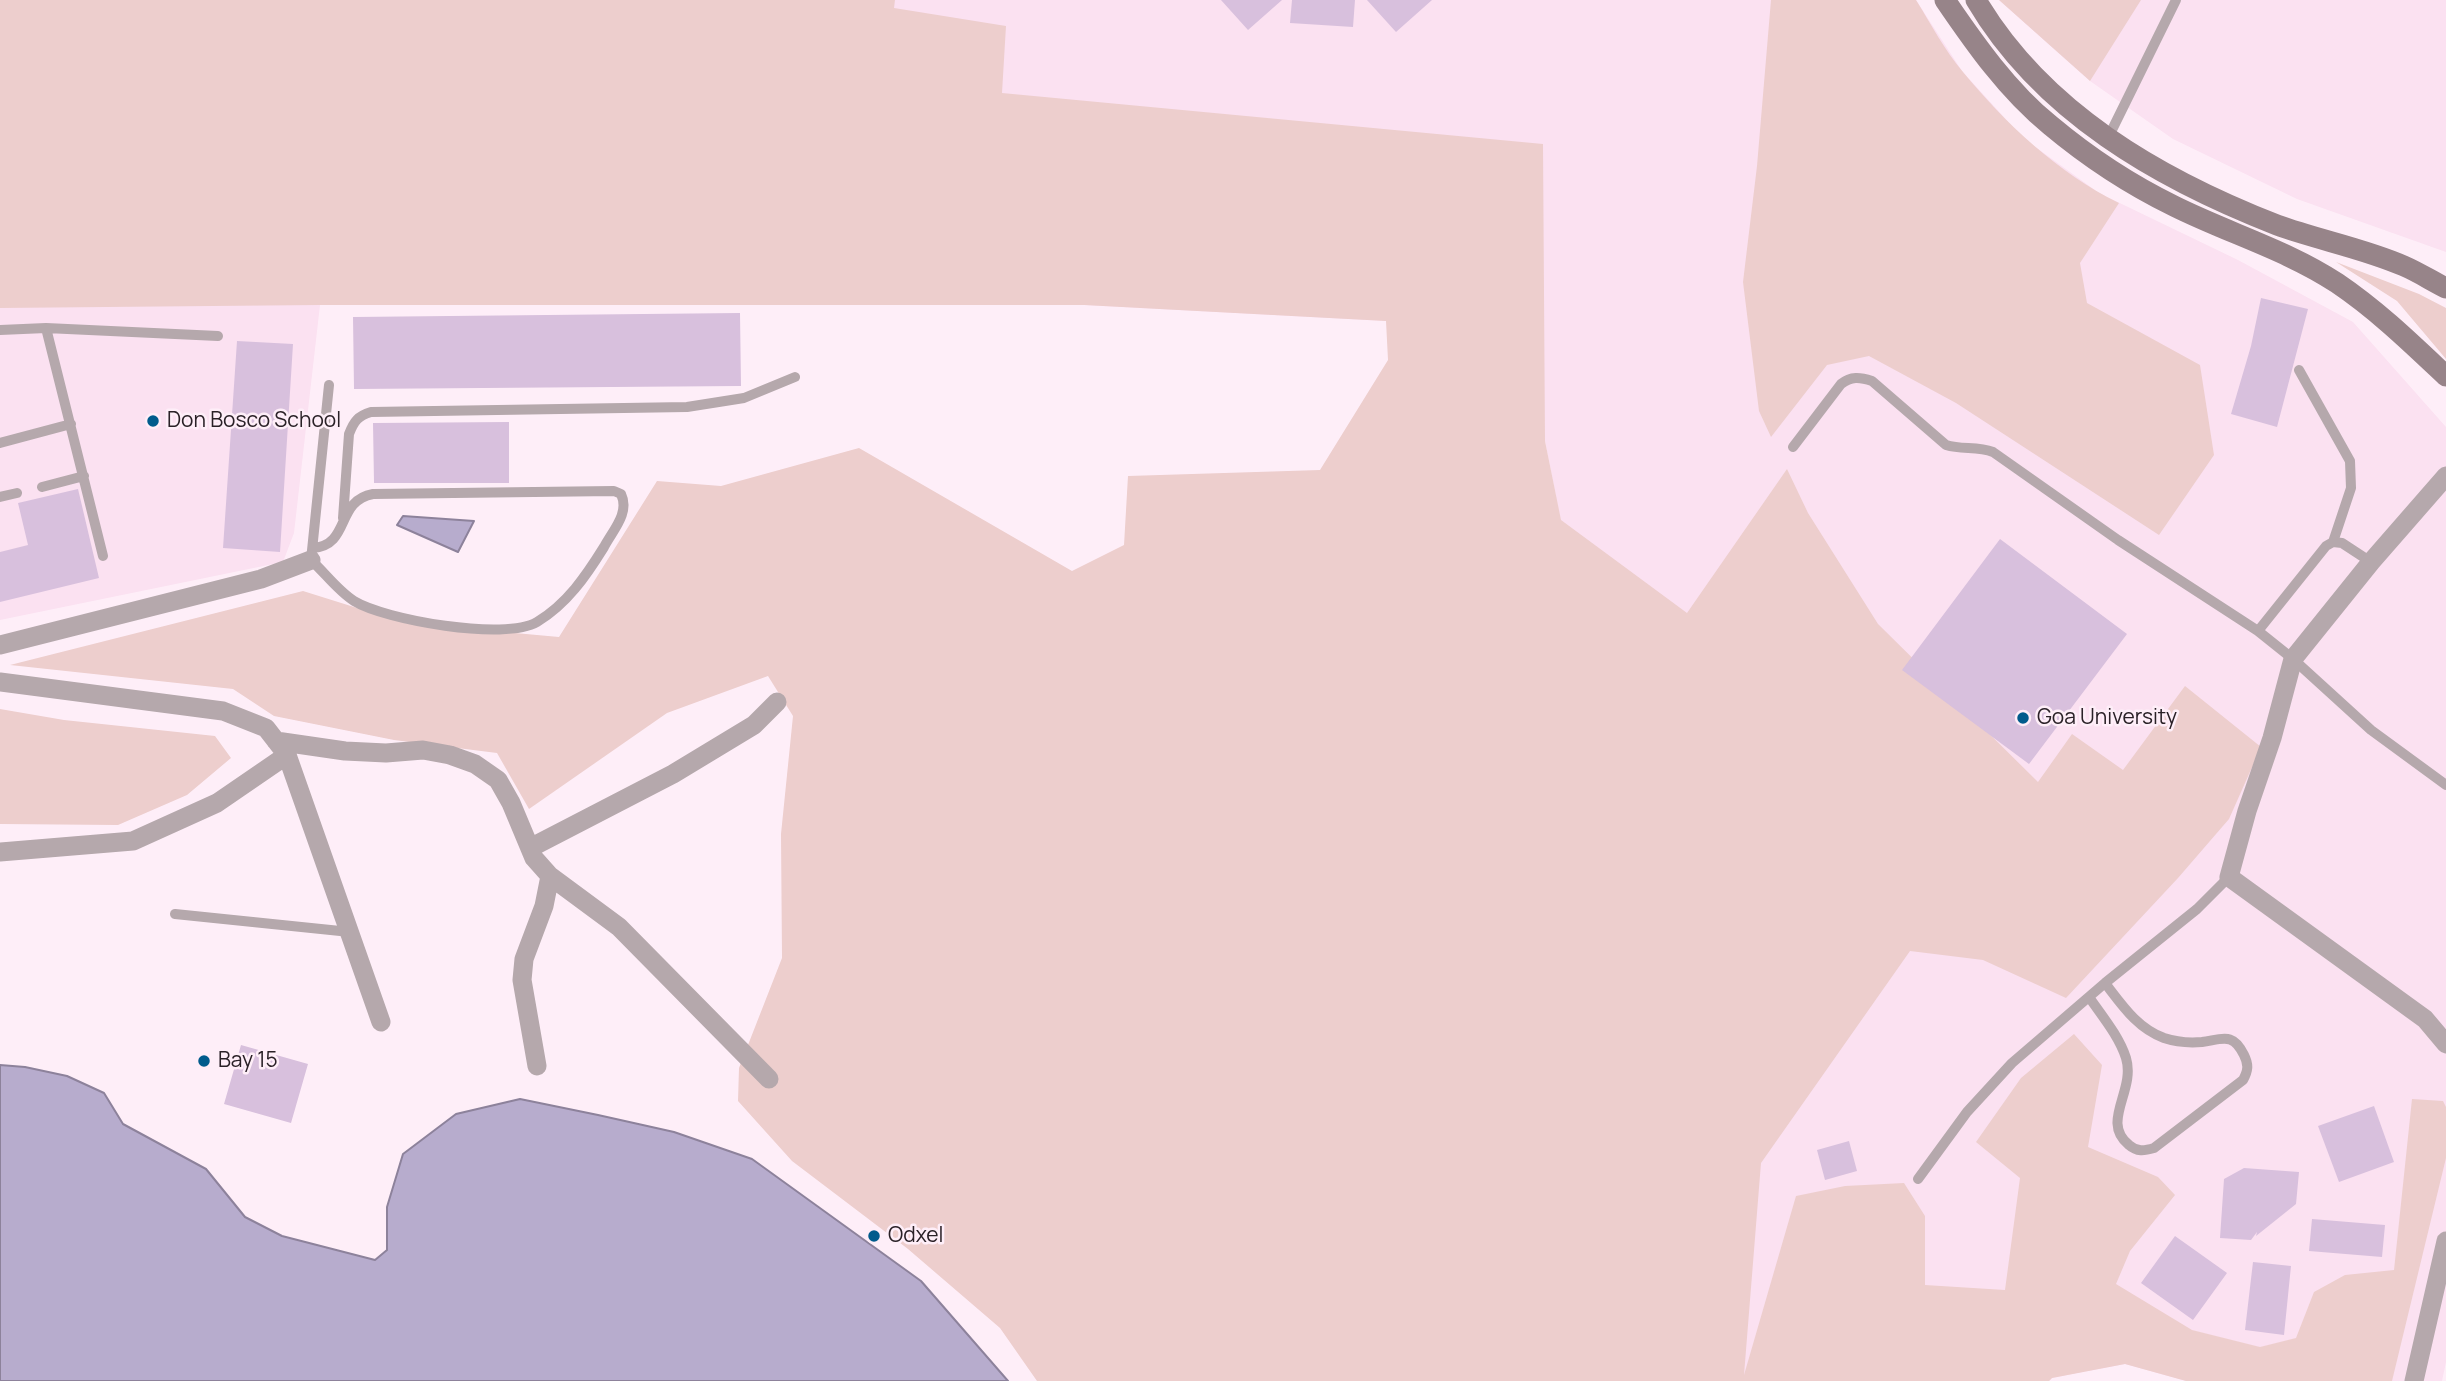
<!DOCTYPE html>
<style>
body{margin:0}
canvas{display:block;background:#feeef8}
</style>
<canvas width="2446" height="1381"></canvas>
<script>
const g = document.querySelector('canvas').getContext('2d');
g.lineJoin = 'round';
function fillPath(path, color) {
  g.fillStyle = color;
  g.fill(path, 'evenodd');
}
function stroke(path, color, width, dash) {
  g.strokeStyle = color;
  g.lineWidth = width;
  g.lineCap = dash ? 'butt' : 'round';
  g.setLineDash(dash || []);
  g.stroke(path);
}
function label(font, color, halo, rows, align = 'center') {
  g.font = font + ' Manrope,sans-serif';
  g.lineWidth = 5;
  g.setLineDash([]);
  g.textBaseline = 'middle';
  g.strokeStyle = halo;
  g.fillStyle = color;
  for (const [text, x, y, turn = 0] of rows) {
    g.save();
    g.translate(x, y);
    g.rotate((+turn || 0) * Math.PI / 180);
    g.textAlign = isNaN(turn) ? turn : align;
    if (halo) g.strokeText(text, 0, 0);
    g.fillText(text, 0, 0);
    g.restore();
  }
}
fillPath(new Path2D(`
 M0,0H1916L1962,71L2023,138L2099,193L2238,260L2353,322L2446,427V1362L2442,1381H2186L2125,1364L2052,1378L2049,1381H1744L1638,915L1545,441L1386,321L1084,305H320L294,533L283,562L0,620Z
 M1999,0H2446V252L2297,199L2173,139L2090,81Z`), '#fbe1f1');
fillPath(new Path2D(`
 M0,0H895L894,8L1006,26L1002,93L1543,144L1545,441L1561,520L1687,613L1787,469L1808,513L1878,624L2038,782L2072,734L2123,770L2185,686L2261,747L2229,819L2178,878L2066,998L1983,960L1910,951L1761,1163L1744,1375L1796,1196L1845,1186L1904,1183L1925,1216V1285L2005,1290L2020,1178L1976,1142L2021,1078L2074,1034L2102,1065L2088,1147L2158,1177L2175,1195L2130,1251L2116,1284L2192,1330L2260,1347L2296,1338L2314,1292L2345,1275L2394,1270L2412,1099L2443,1101L2446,1107V1158L2392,1381H2186L2125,1364L2052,1378L2049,1381H1037L1000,1328L908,1249L792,1161L738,1101L739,1068L782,958L781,834L793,716L768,676L667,713L529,809L497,753L394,740L274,716L233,689L10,665L303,591L405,623L559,637L657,481L721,486L859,448L1072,571L1124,545L1128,476L1320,470L1388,360L1386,321L1084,305H319L0,308Z
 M1771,0H1916C1931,24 1945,51 1963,72C2006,124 2058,173 2119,203L2080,263L2087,303L2200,365L2214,455L2159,535L1956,403L1869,356L1827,365L1771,437L1759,411L1743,282L1757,166Z
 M1999,0H2141L2090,81Z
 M2336,262L2419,294L2446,308V359L2397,301Z
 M0,709L64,720L215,736L231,758L187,795L118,825L0,824Z`), '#edcecd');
const water = new Path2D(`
 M403,516L474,521L458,552L397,525Z
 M0,1065L25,1067L67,1076L104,1093L123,1124L206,1169L245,1217L282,1236L375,1260L387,1250V1207L403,1154L456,1114L520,1099L598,1115L674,1132L752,1159L921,1281L1008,1381H0Z`);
fillPath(water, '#b7accd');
stroke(water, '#8d829b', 2);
fillPath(new Path2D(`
 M1221,0H1282L1248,30Z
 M1292,0H1355L1353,27L1290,23Z
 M1367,0H1432L1396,32Z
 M2261,298L2308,309L2277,427L2231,414L2251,346Z
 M740,313L741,386L354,389L353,317Z
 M237,341L293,344L280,552L223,548Z
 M509,422V483H374L373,423Z
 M78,489L99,578L0,602V552L28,545L18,503Z
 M2000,539L2127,634L2029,764L1902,670Z
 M241,1045L308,1064L291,1123L224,1104Z
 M2374,1106L2394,1162L2339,1182L2318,1126Z
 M1849,1141L1857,1171L1825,1180L1817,1150Z
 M2244,1168L2299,1172L2296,1204L2256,1236L2257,1232L2251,1240L2220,1238L2224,1179Z
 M2312,1219L2385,1225L2382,1257L2309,1251Z
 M2175,1236L2227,1273L2193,1320L2141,1283Z
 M2253,1262L2291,1266L2284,1335L2245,1330Z`), '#d8c0dd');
stroke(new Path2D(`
 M2108,138L2176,0
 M46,328L103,556
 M0,330L46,328L218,336
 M2299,370L2350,461L2351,488L2333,542
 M0,443L71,424
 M1793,447L1841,384C1851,376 1860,377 1872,381L1946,445C1962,450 1977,446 1993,452L2118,540L2258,631
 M42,487L84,476
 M0,497L17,493
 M343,518L349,434C354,421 358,416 371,412L687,407L744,398L795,377
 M313,548C351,545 335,501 373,494L614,491L621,494C630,513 613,530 604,547C586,576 567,604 537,622C505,641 385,620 354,601C338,591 325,573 311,560L329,385
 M2371,562L2342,543L2333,542L2326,546L2258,631L2293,659L2371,730L2446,785
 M175,914L350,932
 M2089,997C2102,1016 2119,1036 2126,1058C2136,1091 2100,1122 2129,1145C2137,1152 2144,1151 2154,1148L2243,1080C2248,1071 2249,1065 2244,1055C2233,1032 2223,1039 2202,1042C2190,1043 2176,1042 2164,1038C2137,1028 2122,1005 2105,983
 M1918,1179L1967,1112L2012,1063L2105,983L2197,909L2229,877`), '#b5a8ac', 10);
stroke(new Path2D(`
 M2446,476L2371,562L2293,659L2272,738L2247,811L2229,877L2425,1019L2446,1044
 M0,645L261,579L311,560
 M0,682L223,711L266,728L287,755L217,803L133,841L0,852
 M276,741L345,751L386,753L423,750L450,755L475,764L498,780L511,803L534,858L550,876L619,927L769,1079
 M287,755L381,1022
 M530,848L673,774L754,725L777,702
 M537,1066L522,980L524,959L544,906L550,876
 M2414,1381L2446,1241`), '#b5a8ac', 19);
stroke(new Path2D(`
 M1945,0C1975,44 2008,91 2050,125C2087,156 2131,185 2174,206C2228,233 2287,250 2337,283C2377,310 2411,343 2446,376
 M1976,0C2042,112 2159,179 2277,225C2318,240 2363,248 2404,266C2418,272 2432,281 2446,288`), '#978489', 21);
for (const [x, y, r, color] of [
 [153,421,7,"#005b8c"],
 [2023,718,7,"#005b8c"],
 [204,1061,7,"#005b8c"],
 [874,1236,7,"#005b8c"]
]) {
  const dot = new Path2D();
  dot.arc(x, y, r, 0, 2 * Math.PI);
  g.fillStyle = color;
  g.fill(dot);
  stroke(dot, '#feeef8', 2.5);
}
label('21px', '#2a2127', '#feeef8', [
 ["Don Bosco School",167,421],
 ["Goa University",2037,718],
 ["Bay 15",218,1061],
 ["Odxel",888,1236]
], 'left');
</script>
